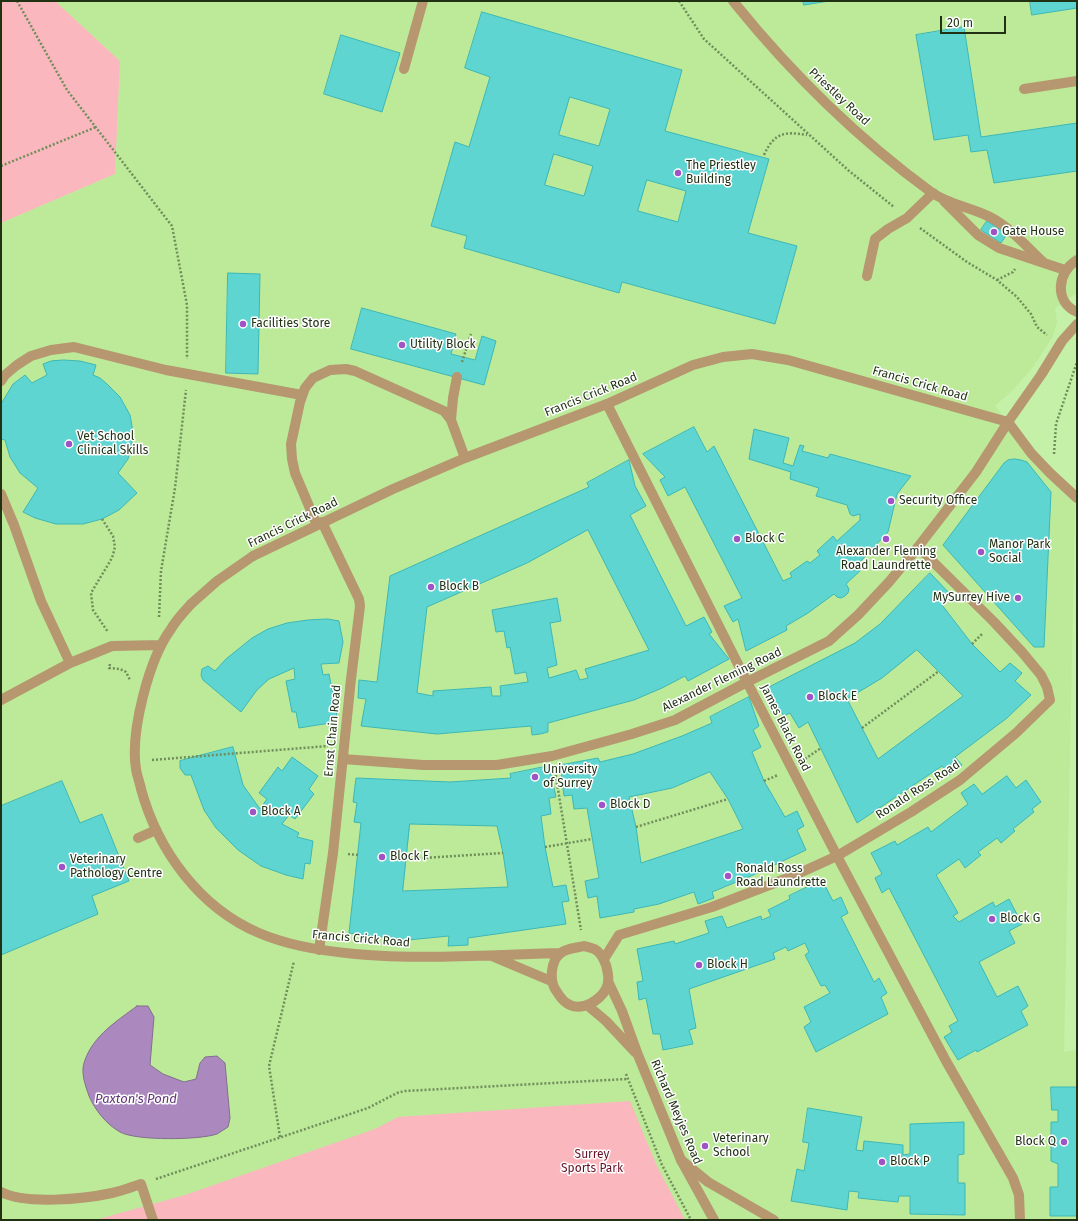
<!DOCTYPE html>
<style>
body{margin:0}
#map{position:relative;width:1078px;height:1221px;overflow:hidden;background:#c5f0a7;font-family:"Fira Sans",sans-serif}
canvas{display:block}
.frame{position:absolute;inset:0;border:2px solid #213114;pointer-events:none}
.scale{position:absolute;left:940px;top:16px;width:66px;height:18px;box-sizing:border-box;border:2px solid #213114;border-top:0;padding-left:5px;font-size:12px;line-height:14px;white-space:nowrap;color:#213114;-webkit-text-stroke:3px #fff;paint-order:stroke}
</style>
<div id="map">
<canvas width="1078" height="1221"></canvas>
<div class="frame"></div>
<div class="scale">20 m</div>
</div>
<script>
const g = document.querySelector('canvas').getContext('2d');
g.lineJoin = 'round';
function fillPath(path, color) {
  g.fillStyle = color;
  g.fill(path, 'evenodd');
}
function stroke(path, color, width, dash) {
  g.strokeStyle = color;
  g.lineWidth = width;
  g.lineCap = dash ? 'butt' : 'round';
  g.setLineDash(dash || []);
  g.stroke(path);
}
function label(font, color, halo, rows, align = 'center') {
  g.font = font + ' "Fira Sans",sans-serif';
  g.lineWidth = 3;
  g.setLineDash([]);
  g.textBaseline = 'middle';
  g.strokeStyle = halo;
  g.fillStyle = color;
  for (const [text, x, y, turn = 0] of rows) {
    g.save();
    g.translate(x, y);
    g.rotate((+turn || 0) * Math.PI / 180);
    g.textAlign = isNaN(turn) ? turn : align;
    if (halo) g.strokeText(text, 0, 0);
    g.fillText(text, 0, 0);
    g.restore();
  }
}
fillPath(new Path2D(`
 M55,1H1077V293L1055,308L1057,323L1052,338L1033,367L1013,390L995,406L1075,504L1064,1052L1077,1050V1220H1V223L115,174L120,61Z`), '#bcea99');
fillPath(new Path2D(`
 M1,1H55L120,61L115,174L1,223Z
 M630,1101L657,1166L685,1220H95L185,1195L248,1173L375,1129L398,1117Z`), '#fab8be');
const water = new Path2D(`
 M137,1006H148L154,1017L150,1065L163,1074L184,1082L196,1079L200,1063L205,1057L217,1056L225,1063L230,1118L228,1127C224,1129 221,1132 217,1134C200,1140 136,1141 120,1132C106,1124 95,1110 89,1096C85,1084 80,1072 85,1060C94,1035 117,1021 137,1006Z`);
fillPath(water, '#ab89bf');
stroke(water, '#826f8c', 1);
const building = new Path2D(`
 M803,1H829L804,5Z
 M1030,1H1077V8L1032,15Z
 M482,12L682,70L665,131L769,159L748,233L797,246L775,324L622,282L619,293L464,248L467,236L431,226L455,142L469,147L490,77L465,68ZM570,97L610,109L599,146L559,135ZM554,154L593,166L584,196L545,185ZM647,180L686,191L678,222L638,211Z
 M964,27L981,137L1077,123V171L994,183L987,150L971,152L968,135L934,140L916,35Z
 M341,35L400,53L382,112L324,94Z
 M987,221L1007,234L1001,243L981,230Z
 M228,273L260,274L258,374L226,373Z
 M362,308L456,334L451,354L475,360L482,336L496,341L484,385L351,349Z
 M64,360L80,361L96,365L93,375L100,378L107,384L120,397L130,415L132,426L133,436L131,448L128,459L118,473L137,493L119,510L102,519L83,524H56L35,518L23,512L38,488L20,473L10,457L5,440L1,439V404L13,384L25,375L32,383L47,375L43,364L51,361Z
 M694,427L707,452L714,446L783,581L792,577L790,573L807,561L810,563L820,555L817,551L833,536L837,541L860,520V514L853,516L850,514L847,505L816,496L819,488L790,479L791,472L749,459L754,429L789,438L783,463L793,466L800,445L804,446L802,451L828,458L830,454L911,476L897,494L888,532L859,563L863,568L846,584L849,589L848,593L845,596L841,598L837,597L834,594L808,613L786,626L787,630L746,651L738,619L733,622L724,606L742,598L685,487L668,496L660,480L665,477L643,454Z
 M1015,459L1021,460L1027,462L1051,492L1044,647H1034L943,545L1004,463L1008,460Z
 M629,460L635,486L646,506L630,515L686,626L704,617L712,632L709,634L729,659L688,681L685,676L662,688L634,700L548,723V732L540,734L532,735L531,726L437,734L361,726L366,699L358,698L359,680L377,682L390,576L589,487L587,483ZM588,530L649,650L585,669L588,678L580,680L576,670L549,678L547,668L557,665L550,623L561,621L557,598L492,610L496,632L504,631L507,648L510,647L515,674L526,672L528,682L500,686L501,696H492L491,687L433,691V696L417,693L427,607L527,563Z
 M930,573L952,596L942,605L972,644L1000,672L1010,663L1022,673L1015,681L1031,695L1007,718L955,757L962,765L949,775L942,766L857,823L808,722L799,728L790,713L784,716L765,689L855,643L880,624ZM917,650L963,696L878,759L847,699L882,678Z
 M328,619L339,621L343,642L339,663L321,664L323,675L329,674L337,716L329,717L330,723L299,728L296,712H292L286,681L295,679L294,668L269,679L257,690L241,712L203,680L201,675L202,669L208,666L215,671L226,659L252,638L268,629L287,623L308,620Z
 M749,697L759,726L753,730L761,747L752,752L764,781L785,817L797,811L804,826L797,830L806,850L751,876L712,892L714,898L698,904L694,892L659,904L634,909V912L600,918L597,896L588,898L585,881L599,878L587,808L574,809L572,795L564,796L560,765L598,758L600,762L633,754L682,736L712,723L710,717ZM710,772L728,799L743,829L641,863L636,827L629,797L672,788Z
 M233,747L243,785L260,809L267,799L259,793L278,767L282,771L292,757L318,776L309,789L314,794L295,819L289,815L282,824L299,833L297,837L313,841L310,864L305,863L303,879L286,875L261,866L238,850L216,828L204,810L191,775H185L180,768V761Z
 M549,766L556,797L549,798L551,814L541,816L545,847L553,887L566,885L569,901L562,902L566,924L468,938V945L448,946L449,936L408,940L349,933L361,823L354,822L357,803L353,802L356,778L450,782L511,778L510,774ZM410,824L497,826L503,853L508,887L403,891Z
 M1007,776L1016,788L1026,780L1041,802L1032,809L1034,812L1013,829L1015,831L1001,843L997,838L978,852L981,855L965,868L959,859L936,875L958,913L953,916L959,922L993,902L995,907L1009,899L1022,924L1009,931L1015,943L979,962L997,997L1018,986L1028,1006L1021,1011L1028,1025L977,1052L976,1050L958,1060L944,1037L952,1032L949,1026L958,1021L889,888L882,893L875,878L882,874L871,853L895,841L897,845L928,827L931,832L968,804L961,793L974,784L982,794Z
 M62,781L80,823L102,814L129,881L92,896L98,914L1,955V806Z
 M822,880L833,901L841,897L848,913L841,917L874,982L879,978L887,993L881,997L888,1014L816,1052L804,1027L811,1022L804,1007L830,993L825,985L821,986L805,955L809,952L805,943L788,951L786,947L773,953L775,959L689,989L696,1028L689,1030L693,1044L663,1050L660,1034H653L646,998L639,1000L637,982L643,981L637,949L674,941L675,944L709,933L705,921L722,916L727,928L761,916L762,920L771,916L768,910L790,899L789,896Z
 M1051,1087H1077V1216H1050V1187H1058V1164L1051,1161V1122H1058V1110H1052Z
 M808,1108L862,1117L856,1150L863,1151L864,1141L903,1145V1155L910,1154V1124L964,1122V1154L958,1155V1183H965V1215L910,1214V1196H899L898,1202L858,1198L859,1192L849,1191L847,1210L791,1201L797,1169L804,1171L809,1143L803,1142Z`);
fillPath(building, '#5fd5d2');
stroke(building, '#3db8b5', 1);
stroke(new Path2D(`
 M17,1L67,90L172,226L187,305V359
 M679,1L704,39L848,170L894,207
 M764,155C774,133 784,131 807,135
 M1,166L96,127
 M920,228L967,262L997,280L1017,297L1031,314L1037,327L1047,335
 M997,280L1013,272L1015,269
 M462,362L471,334
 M1054,454L1056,424L1077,362
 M102,519L113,536L115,547L112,558L91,593L93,610L108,632
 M159,617L161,571L175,488L186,390
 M972,644L983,633
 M110,664L109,668L120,669L126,672L130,680
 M862,728L939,671
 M805,759L821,748
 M152,760L328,746
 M555,771L581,930
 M764,781L778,775
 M636,827L728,799
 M545,847L592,839
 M348,854L358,855
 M406,859L503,853
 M626,1074L662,1165L691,1220
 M280,1137L269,1066L294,961
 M156,1179L368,1108L397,1093L405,1091L627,1079`), '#708d5b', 2.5, [2, 2]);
stroke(new Path2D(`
 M404,69L423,1
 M1024,89L1077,81
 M867,276L875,239L888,229L907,218L933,193
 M457,377L453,398L451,420L465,458
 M1,381L5,375L17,365L31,356L51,350L74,347L166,370L302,395
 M1,494L14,525L41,601L70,663
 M317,525L295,473L292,459L291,444L300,402L305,388L313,378L330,370L346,369L355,371L444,411L451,420
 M253,556L393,489L465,458L607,404L693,365L723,357L752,354L788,360L1008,422
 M191,604C184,612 176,620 171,629C149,659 130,732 136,769C137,776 140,783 141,789C158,851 200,908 259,933C289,946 322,951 355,954C423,960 492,955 561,953
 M1,700L70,663L112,646L161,645
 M584,946C587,947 593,948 596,950C601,953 604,960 606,965C608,973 610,981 606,989C600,1000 583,1011 570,1005C565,1003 560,997 557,992C549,982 550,961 561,953C566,948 577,948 584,946Z
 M319,950L333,853L351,679L360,606L359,599L322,522
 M494,957L551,981
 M608,981L622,1011L638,1055L681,1160L714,1220
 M587,1005L606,1021L635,1052
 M1,1192C26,1205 84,1199 112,1193C122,1191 132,1187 141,1184L153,1220`), '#b6976f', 10);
stroke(new Path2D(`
 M733,1C791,73 856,137 931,192C949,205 971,207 990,217C1011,228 1026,246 1043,262
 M944,201L978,235L999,248L1065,270
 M1077,260C1057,272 1054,302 1077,312
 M607,404L747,682L837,856L946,1061L1013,1178L1019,1195L1020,1220
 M1008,422L1031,453L1050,473L1077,498
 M191,604L217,581L253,556
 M343,759L423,765H497L552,756L632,734L675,720L747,682L829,641L858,615L889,582L918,547L976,472L1008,422L1041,375L1062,341L1077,324
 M138,838L156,830
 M604,959L619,935L712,907L793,876L837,856L911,812L960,780L1016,733L1050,700L1047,687L1041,675L1022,652L994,622L918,547
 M681,1160L708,1182L774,1220`), '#b6976f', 10);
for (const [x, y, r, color] of [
 [678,173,4,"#9f54c6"],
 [994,232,4,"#9f54c6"],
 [243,324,4,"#9f54c6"],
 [402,345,4,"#9f54c6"],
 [69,444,4,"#9f54c6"],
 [891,501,4,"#9f54c6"],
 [737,539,4,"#9f54c6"],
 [886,539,4,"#9f54c6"],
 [981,552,4,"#9f54c6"],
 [431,587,4,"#9f54c6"],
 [1018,598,4,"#9f54c6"],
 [810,697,4,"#9f54c6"],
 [535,777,4,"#9f54c6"],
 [602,805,4,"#9f54c6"],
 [253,812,4,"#9f54c6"],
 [382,857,4,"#9f54c6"],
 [62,867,4,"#9f54c6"],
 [728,876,4,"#9f54c6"],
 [992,919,4,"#9f54c6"],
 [699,965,4,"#9f54c6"],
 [1064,1142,4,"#9f54c6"],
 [705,1146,4,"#9f54c6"],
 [882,1162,4,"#9f54c6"]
]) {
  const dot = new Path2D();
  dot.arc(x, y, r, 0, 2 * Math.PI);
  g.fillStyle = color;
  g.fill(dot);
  stroke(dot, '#fff', 1.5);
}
label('12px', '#213114', '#fff', [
 ["Priestley Road",839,97,43],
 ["Francis Crick Road",920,384,16],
 ["Francis Crick Road",591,395,-22],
 ["Francis Crick Road",293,523,-26],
 ["Alexander Fleming Road",722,680,-26],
 ["James Black Road",785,728,63],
 ["Ernst Chain Road",333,731,-85],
 ["Ronald Ross Road",918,790,-33],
 ["Francis Crick Road",361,939,5],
 ["Richard Meyjes Road",676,1112,67]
]);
label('12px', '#213114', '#fff', [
 ["The Priestley",686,166],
 ["Building",686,180],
 ["Gate House",1002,232],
 ["Facilities Store",251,324],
 ["Utility Block",410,345],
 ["Vet School",77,437],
 ["Clinical Skills",77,451],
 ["Security Office",899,501],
 ["Block C",745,539],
 ["Manor Park",989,545],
 ["Social",989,559],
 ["Alexander Fleming",886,552,"center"],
 ["Road Laundrette",886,566,"center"],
 ["Block B",439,587],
 ["MySurrey Hive",1010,598,"right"],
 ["Block E",818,697],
 ["University",543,770],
 ["of Surrey",543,784],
 ["Block D",610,805],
 ["Block A",261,812],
 ["Block F",390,857],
 ["Veterinary",70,860],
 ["Pathology Centre",70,874],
 ["Ronald Ross",736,869],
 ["Road Laundrette",736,883],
 ["Block G",1000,919],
 ["Block H",707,965],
 ["Veterinary",713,1139],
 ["School",713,1153],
 ["Block Q",1056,1142,"right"],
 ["Block P",890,1162]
], 'left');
label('12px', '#661227', '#fff', [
 ["Surrey",592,1155],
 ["Sports Park",592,1169]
]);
label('italic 13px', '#613579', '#fff', [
 ["Paxton's Pond",136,1099]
]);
</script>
